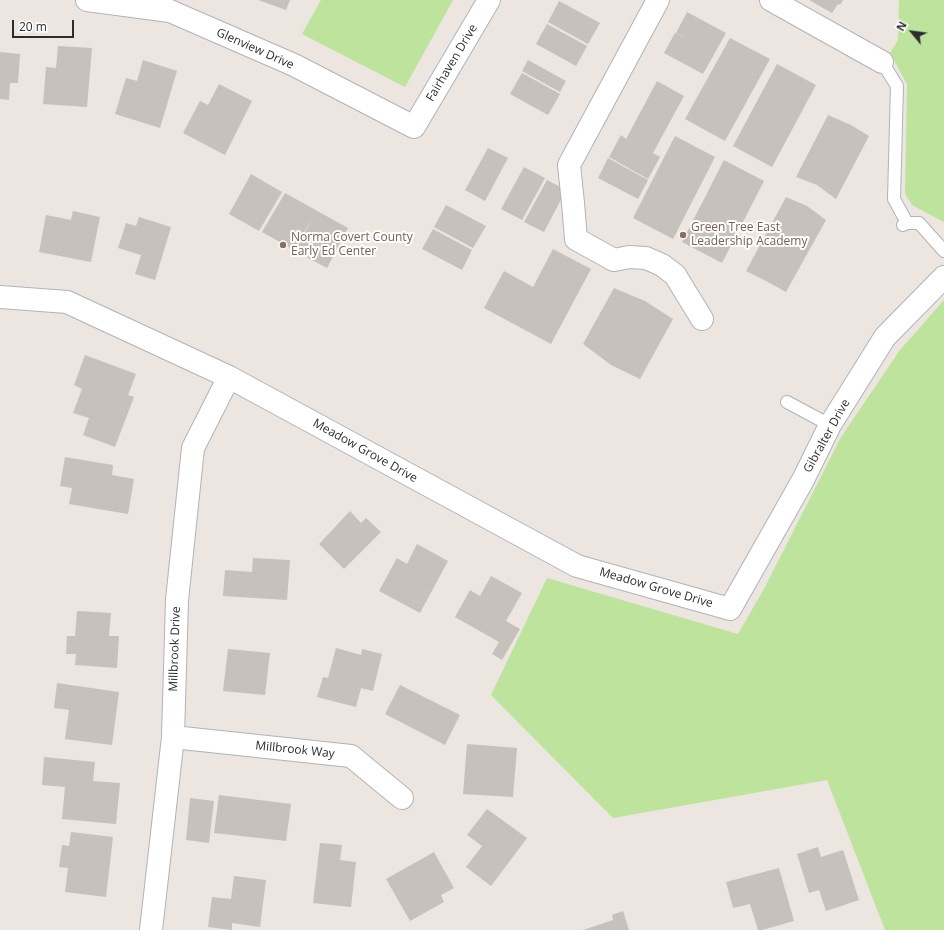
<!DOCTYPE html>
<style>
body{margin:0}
#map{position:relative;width:944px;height:930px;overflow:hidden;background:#ede5df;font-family:"Open Sans",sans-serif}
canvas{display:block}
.north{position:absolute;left:892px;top:12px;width:40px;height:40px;-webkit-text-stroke:3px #fff;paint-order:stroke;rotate:299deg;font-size:11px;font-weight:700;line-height:16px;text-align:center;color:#2c2c2c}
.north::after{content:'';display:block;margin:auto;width:14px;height:18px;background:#2c2c2c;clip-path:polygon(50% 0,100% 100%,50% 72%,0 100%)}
.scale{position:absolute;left:12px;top:20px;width:62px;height:18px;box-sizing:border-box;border:2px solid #2c2c2c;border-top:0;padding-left:5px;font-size:12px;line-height:14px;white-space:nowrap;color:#2c2c2c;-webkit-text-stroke:3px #fff;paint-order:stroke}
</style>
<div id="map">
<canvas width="944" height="930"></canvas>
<div class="north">N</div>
<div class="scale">20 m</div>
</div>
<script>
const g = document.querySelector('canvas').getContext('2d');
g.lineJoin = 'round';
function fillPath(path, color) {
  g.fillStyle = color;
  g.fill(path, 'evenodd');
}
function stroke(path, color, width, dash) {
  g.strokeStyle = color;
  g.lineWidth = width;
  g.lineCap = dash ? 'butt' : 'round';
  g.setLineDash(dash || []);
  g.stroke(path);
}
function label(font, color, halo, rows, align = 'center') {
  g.font = font + ' "Open Sans",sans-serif';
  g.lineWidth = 4;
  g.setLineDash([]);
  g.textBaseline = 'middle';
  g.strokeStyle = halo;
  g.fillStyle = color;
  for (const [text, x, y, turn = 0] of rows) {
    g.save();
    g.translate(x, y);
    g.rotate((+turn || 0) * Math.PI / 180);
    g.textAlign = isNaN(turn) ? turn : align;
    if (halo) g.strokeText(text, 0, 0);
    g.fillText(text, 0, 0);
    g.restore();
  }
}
fillPath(new Path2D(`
 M321,0H453L405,87L302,34Z
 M899,0H944V222L912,205L905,194L907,84L890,53L898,40Z
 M944,300V930H885L827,780L613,818L491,695L547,578L738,634L765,587L841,437L900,350Z`), '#bde39d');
fillPath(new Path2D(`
 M258,0H290L286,10Z
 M809,0H843L840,5L838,4L832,13Z
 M559,1L600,23L588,44L548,22Z
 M687,12L726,33L703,74L664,53L675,33L691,41L676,33Z
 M547,24L587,46L576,66L536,44Z
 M730,38L770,59L725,141L685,119Z
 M58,46L92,48L87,107L43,104L46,67L56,68Z
 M0,52L20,54L18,83H10L9,100L0,99Z
 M143,60L177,71L160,128L115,114L126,78L137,81Z
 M528,60L566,81L560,92L522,71Z
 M777,64L816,85L772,167L733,146Z
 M522,73L560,94L548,115L510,94Z
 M657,81L684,96L653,153L660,157L648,179L609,157L621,135L626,139Z
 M219,84L252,101L225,155L183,133L200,101L208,105Z
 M828,115L851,125L869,136L836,199L817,185L796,177Z
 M675,136L715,157L673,239L633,218Z
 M488,148L508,158L485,201L465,190Z
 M608,158L648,180L638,199L598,178Z
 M724,160L764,181L722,263L682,242Z
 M524,167L545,178L522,220L501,209Z
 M251,174L282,192L259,231L229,214Z
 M547,180L566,190L544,232L524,222Z
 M285,193L348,228L327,268L295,251L314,215L294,250L262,232Z
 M786,197L807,206L826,220L786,292L766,281L746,271Z
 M446,205L486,226L473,248L434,227Z
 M73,211L100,217L91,262L39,252L46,215L71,220Z
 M139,217L171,227L155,280L135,274L141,255L118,248L126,223L136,226Z
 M433,229L472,250L462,270L422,249Z
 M553,249L591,269L551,344L484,308L504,271L533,287Z
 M614,288L645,301L673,319L640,379L611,365L583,344Z
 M85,355L136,374L128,395L134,397L115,447L83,435L89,418L73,413L82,389L74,385Z
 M65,457L113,465L112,475L134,479L128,514L69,504L72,488L60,486Z
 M350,511L361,523L366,518L381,532L344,569L319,544Z
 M417,544L448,561L420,613L379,591L397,558L407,564Z
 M253,558L290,560L287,600L223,596L225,570L252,572Z
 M491,576L522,593L506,621L520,629L502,660L492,654L499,642L455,617L470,590L480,596Z
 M77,611L111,613L109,636H119L117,668L75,665L76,654H66L67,636H75Z
 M336,648L361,655L362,649L382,654L373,691L361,688L356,707L317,697L323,677L328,678Z
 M228,649L270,653L265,695L223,691Z
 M57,683L119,692L112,745L65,739L69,710L54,708Z
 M400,685L460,715L445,745L385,714Z
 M467,744L517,748L513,797L463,794Z
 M44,757L95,762L93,781L120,783L116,824L62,819L65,787L42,785Z
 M219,795L291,804L286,841L214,833Z
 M190,798L214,801L209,843L186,840Z
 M487,809L527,838L491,886L466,867L482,846L467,835Z
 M71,832L113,837L106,897L65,892L68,868L59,867L62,845L69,846Z
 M320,843L342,845L340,860L356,862L351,907L313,903Z
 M818,847L821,857L843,850L859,900L826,911L819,890L809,893L797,854Z
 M434,852L454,888L441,895L444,902L410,921L386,879Z
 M779,868L794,921L762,930H758L750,904L733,908L726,882Z
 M234,876L266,880L260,927L232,923V930L208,927L212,897L231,899Z
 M623,911L629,930H583L613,920L612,915Z`), '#c6c1ba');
const lane = new Path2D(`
 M882,62L897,86L894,199L907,223
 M903,225L907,223H919L944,251
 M787,402L830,425`);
const street = new Path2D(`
 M87,0L170,11L294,65L414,127L489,0
 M658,0L569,165L573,203L576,239L614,260L629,257L646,258L662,265L675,275L702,319
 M771,0L882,62
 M0,297L67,302L229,377L577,566L730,609L803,480L830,425L885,337L944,277
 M173,737L351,756L402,798
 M151,930L173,737L177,600L193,448L229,377`);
stroke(lane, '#afb3bc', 14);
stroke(street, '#afb3bc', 24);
stroke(lane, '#fff', 12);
stroke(street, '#fff', 22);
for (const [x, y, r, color] of [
 [683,235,4,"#8d6e63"],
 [283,245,4,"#8d6e63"]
]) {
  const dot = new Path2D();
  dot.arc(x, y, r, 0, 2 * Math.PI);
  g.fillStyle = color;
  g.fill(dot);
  stroke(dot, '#fff', 1.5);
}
label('12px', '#2c2c2c', '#fff', [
 ["Glenview Drive",255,49,24],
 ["Fairhaven Drive",452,63,-59],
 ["Gibralter Drive",827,436,-61],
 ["Meadow Grove Drive",365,451,29],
 ["Meadow Grove Drive",656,588,16],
 ["Millbrook Drive",175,649,-88],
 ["Millbrook Way",295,750,6]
]);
label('12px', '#785e54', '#fff', [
 ["Green Tree East",691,228],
 ["Leadership Academy",691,242],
 ["Norma Covert County",291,238],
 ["Early Ed Center",291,252]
], 'left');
</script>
